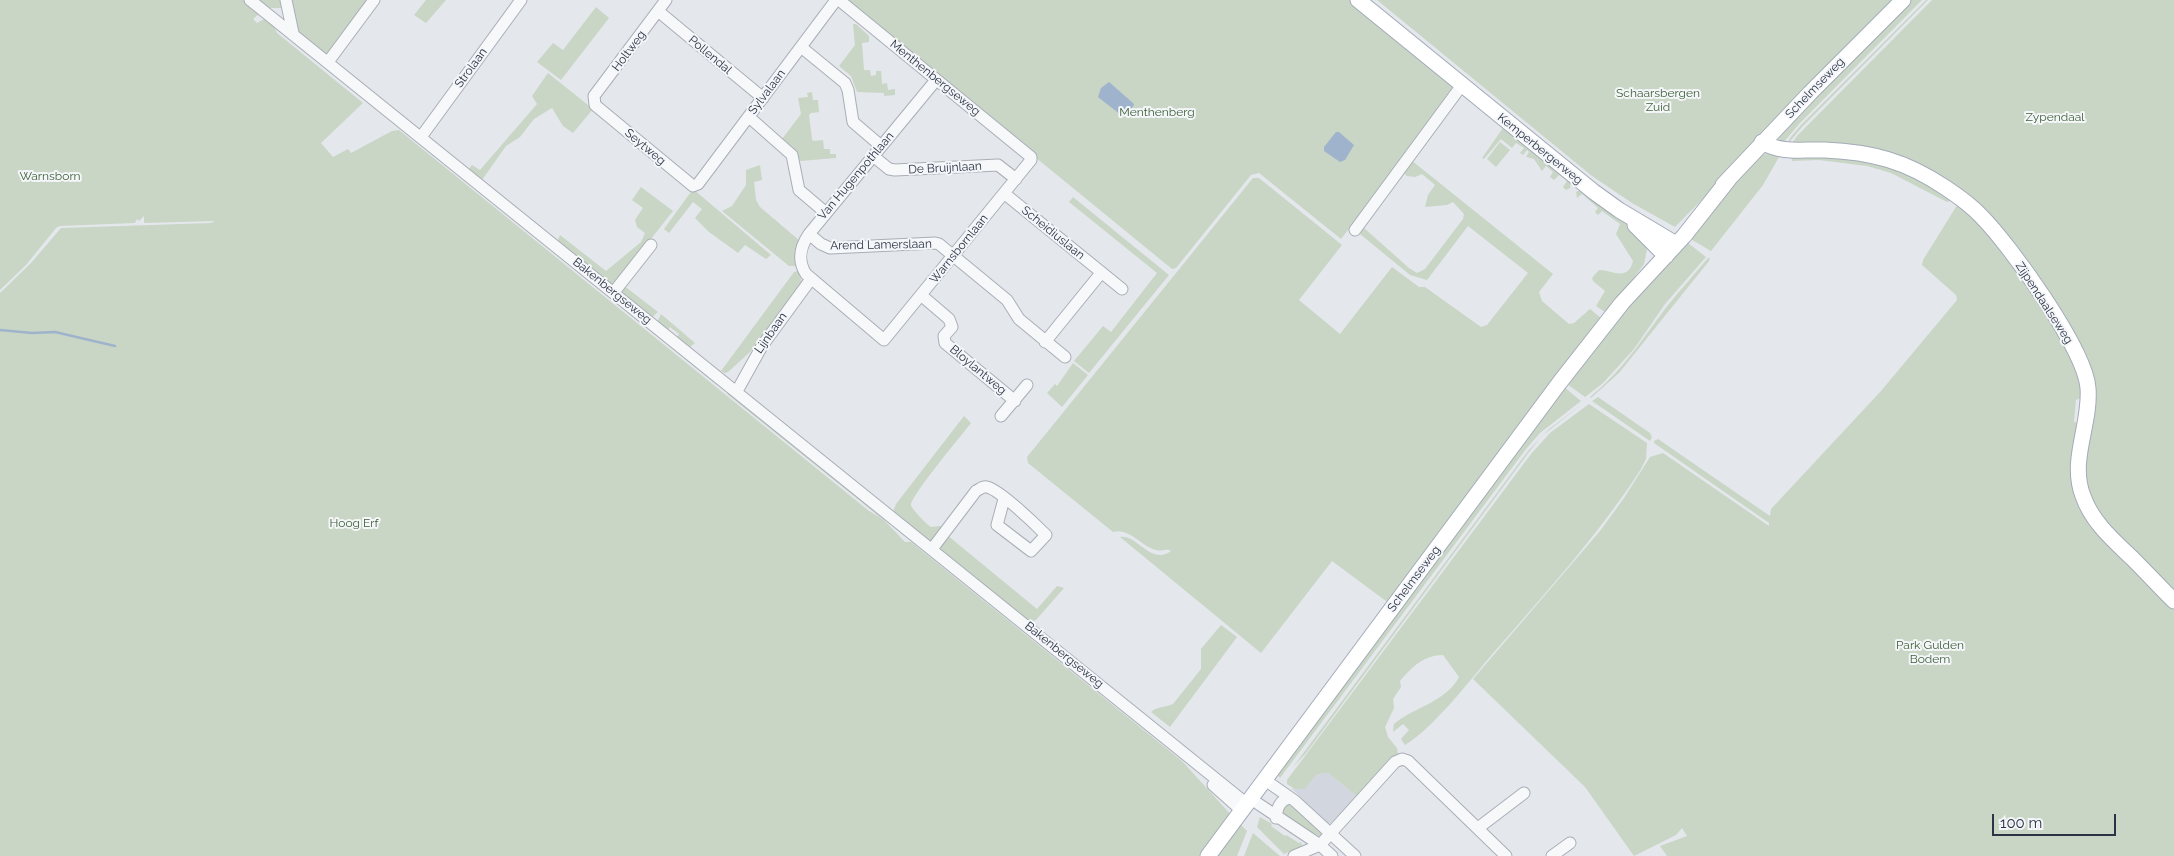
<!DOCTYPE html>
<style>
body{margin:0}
#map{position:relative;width:2174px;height:856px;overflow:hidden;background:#e4e7ec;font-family:Raleway,sans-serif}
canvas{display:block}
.scale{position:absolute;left:1992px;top:814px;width:124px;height:22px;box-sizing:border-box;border:2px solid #2b3445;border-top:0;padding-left:6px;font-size:15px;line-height:18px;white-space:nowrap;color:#2b3445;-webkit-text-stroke:4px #f4f6f9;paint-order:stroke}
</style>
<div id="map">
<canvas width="2174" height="856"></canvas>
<div class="scale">100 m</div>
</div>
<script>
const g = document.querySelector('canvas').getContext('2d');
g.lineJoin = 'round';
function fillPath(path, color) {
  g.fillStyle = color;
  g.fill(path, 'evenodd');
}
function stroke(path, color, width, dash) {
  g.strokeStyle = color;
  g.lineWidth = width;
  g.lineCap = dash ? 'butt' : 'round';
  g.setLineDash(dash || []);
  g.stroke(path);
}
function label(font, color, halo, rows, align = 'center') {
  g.font = font + ' Raleway,sans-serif';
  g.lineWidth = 4;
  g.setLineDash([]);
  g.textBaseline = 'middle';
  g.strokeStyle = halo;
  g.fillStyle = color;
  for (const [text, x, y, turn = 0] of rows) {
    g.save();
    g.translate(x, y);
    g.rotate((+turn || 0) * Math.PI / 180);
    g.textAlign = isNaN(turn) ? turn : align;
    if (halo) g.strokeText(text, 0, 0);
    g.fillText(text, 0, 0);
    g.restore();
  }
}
fillPath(new Path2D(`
 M1322,773H1328L1358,797L1331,823H1328L1291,788L1295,789L1308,785L1312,778Z`), '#d2d6de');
fillPath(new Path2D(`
 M0,0H245L259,14L253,19L257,23L266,18L274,26L277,33L363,103L321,143L333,157L348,149L351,153L392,131L399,130L869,511L883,519L905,542H911L1182,761L1232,816L1203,856H0V293L31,263L61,228L211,223L215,221L144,223V216L139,221L137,219L135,223L60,226L56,228L26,265L0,290Z
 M255,0H370L326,56L295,32L289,8H266Z
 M426,0H446L426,23L414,15Z
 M843,0H1351L1454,87L1362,217L1357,218L1341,239L1259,173L1251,175L1176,268L1172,269Z
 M1377,0H1897L1675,227L1632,203L1592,176Z
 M1908,0H1922L1800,123L1783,143H1780L1779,137Z
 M1926,0H1928L1802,127L1787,145L1790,138L1801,125Z
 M1932,0H2174V595L2102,522L2082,480L2091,407L2054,307L2057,303L2056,301L2054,303L2035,279L1925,170L1790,146L1797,136Z
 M596,7L609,18L561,80L537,62L553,43L563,50Z
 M853,24H856L869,36V42L862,43L864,70H870L871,76L876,75V71H881L882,84L887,83L888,90L895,89V95L884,96V93L857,92L851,76L839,66L855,45Z
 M548,73L593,109L573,133L563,126L552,108L534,119L520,137L506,146L482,180L468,170L472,165L480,170L537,104L532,96Z
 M812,92L813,100H818L819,112L811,113L809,115L812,139L813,141L823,140L824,149H830V154H836V158L800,161L793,147L782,139L801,114L798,98L808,97L807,93Z
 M1505,125L1571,182L1570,188L1566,190L1563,187L1567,181L1559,175L1554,180L1550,177L1553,172L1546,166L1542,171L1534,159L1526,157L1529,152L1527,150L1523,155L1520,153L1524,148L1516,143L1512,148L1501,139L1484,159L1482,158Z
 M1500,142L1510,150L1496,167L1487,159Z
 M1766,154L1779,157L1763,185L1711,251L1687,237L1760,155Z
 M1798,154L1885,161L1955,199L1947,202L1891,173L1867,166L1819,160L1792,161L1791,156Z
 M1411,160L1553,274L1539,292L1542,301L1569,324L1574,323L1590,309L1601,318L1390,604L1332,561L1261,653L1120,537C1136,533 1151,566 1171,551C1166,548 1162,552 1156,550C1141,546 1129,527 1113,532L1028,463L1027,457L1253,178H1259L1342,245L1299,300L1340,334L1392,267L1419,287H1425L1481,327L1487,325L1528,273L1468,226L1427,280L1410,275L1360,234L1364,228L1409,268L1417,273L1425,269L1463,219L1464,214L1453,202L1447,205L1425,207L1428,195L1435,185L1422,174L1415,177L1407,176L1404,173Z
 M760,165L762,180L754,182L756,200L760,207L800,241L796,266H789L722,211L732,206L746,185V170Z
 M641,187L673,211L613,287L557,242L560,235L606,271L641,242L645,233L637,227L635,220L643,208L632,200Z
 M693,189L771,255L766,259L745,245L738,253L709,232L695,218L702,209L693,202L669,233L664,229Z
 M477,190L718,384L717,385Z
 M1580,190L1586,192L1639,234L1647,249L1644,264L1609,311L1605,312L1596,306L1605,291L1593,281L1592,278L1599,270C1612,270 1628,282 1633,261L1616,234L1620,224L1602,211L1598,215L1595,212L1598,208L1582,194L1577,198L1576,192Z
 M1073,197L1169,275L1089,373L1074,361L1103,326L1111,332L1157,273L1069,202Z
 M1959,202L1978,217L2029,284L2076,361L2084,396L2076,400L2074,421L2080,426L2078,497L2174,607V856H1667L1660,846L1687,836L1682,828L1676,835L1634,856L1585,787L1473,679L1600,531L1624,498L1650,457L1663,453L1769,526V523L1654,443V441L1658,439L1770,516L1771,509L1881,391L1957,300L1956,295L1922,265L1923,260Z
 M1684,240L1706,257L1665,304L1634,349L1603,383L1585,397L1567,384L1568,379Z
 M1708,258H1710L1709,261L1619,373L1591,398L1590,397C1622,371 1641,341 1665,309C1679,291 1694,275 1708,258Z
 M798,271L802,282L750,352L728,372L725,373L721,371L794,272Z
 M623,285L658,312L651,318L619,292Z
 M661,314L695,343L689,348L677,337L679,334L670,327L667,331L657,322Z
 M1073,363L1088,375L1062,407L1047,393L1055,384L1057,386Z
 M1564,387L1581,401L1540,433L1526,449L1280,778L1277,774Z
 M730,391L881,515L880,517L727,394Z
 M1598,397L1650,433L1652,437L1650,441L1592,401Z
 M1582,404L1542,436L1529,452L1306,753L1293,767L1528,451L1548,430Z
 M1589,404L1647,443L1646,459L1641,469C1597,537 1542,597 1489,658C1467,684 1433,728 1405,745L1401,739L1409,730L1403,724L1393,732L1394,724C1416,706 1446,702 1459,677L1443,655C1424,655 1412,667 1400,681L1401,687L1393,699L1394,708L1385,727L1388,737L1397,748L1398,754L1358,797L1328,773C1315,772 1312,780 1305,789H1295L1287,784V780L1531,454L1550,433Z
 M964,416L971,423C962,435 912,494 911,505C911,508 927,525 931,527L940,526L942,527L931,542L893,512L896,504Z
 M947,535L1037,609L1057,586L1064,588L1036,620L1030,622L938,548Z
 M1221,625L1237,637L1170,727L1151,712C1158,706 1164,708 1173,704L1201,669V649Z
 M1289,804L1317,826L1321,832V837L1281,816L1282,810Z
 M1260,817L1272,824L1271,826L1285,836L1286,835L1299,843L1301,842L1302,846L1284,854L1257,827Z
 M1239,823L1247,831L1237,856H1214Z
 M1253,833L1280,856H1244Z`), '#c9d6c5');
fillPath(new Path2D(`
 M1109,82L1133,103L1134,105L1127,115H1121L1098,97L1101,88Z
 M1336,132H1339L1354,145L1345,160L1340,162L1324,151V147Z`), '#9fb4cc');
stroke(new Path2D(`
 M0,330L32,333L55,332L115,346`), '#9fb4cc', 2.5);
const minor = new Path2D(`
 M250,0L1247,804
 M286,0L293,33
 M666,0L594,96L595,105L693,186L698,184L836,0
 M839,0L1031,157V160L884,340L806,274C797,260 800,247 809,234L936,80
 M658,11L763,98
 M801,47L845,83L848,90L853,122L881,146
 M328,62L374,0
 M749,117L792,155L799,190L826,213
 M421,137L521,0
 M873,156L889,169L895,170L998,165L1016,179
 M1005,194L1122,289
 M1355,230L1462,85
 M809,234L821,244L830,248L935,243L939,244L1007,300L1019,319L1065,357
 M614,292L651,245
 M921,295L949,319L952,327L944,336L945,343L1015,401
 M1045,342L1101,273
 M737,391L762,346L811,279
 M1001,416L1027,385
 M932,549L976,491C980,489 983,486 987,487C1000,490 1036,525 1046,535L1031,551L997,525L1004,499
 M1265,780L1295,801L1355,856
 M1213,785L1242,811
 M1251,799L1320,845L1332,856
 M1276,818C1277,809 1279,800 1290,798
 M1478,828L1524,793
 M1294,856L1320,845L1395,762L1402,759L1408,761L1506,856
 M1552,856L1570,843`);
const major = new Path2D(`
 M1358,0L1594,192L1619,210L1676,244
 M1762,142C1783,154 1802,149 1825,150C1872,152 1906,161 1946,188C1958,196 1971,205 1981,216C2010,245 2085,349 2088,388C2091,425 2069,460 2083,496C2092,522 2113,540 2132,558C2146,572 2160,587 2174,601
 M1723,185L1810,93L1903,0
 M1635,225L1666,256
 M1208,856L1560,382L1622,303L1684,236L1729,179`);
stroke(minor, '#a9aeb7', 13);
stroke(major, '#a3abb8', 17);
stroke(minor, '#f7f8fa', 11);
stroke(major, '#fff', 15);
label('12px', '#2b3445', '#f4f6f9', [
 ["Holtweg",629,51,-53],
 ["Pollendal",710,55,40],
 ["Strolaan",471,68,-54],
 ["Menthenbergseweg",935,78,39],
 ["Schelmseweg",1815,88,-46],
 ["Sylvalaan",767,92,-53],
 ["Seytweg",645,147,40],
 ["Kemperbergerweg",1540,149,39],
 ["De Bruijnlaan",945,168,-3],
 ["Van Hugenpothlaan",856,176,-50],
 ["Scheidiuslaan",1053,233,39],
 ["Arend Lamerslaan",881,245,-1],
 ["Warnsbornlaan",959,249,-51],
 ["Bakenbergseweg",612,291,39],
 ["Zijpendaalseweg",2044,303,57],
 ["Lijnbaan",771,333,-55],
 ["Bloylantweg",978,370,40],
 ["Schelmseweg",1414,579,-53],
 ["Bakenbergseweg",1064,655,39]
]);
label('12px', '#3f6138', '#f4f6f9', [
 ["Schaarsbergen",1658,93],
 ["Zuid",1658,107],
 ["Menthenberg",1157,112],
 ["Zypendaal",2055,117],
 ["Warnsborn",50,176],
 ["Hoog Erf",354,523],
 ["Park Gulden",1930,645],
 ["Bodem",1930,659]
]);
</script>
